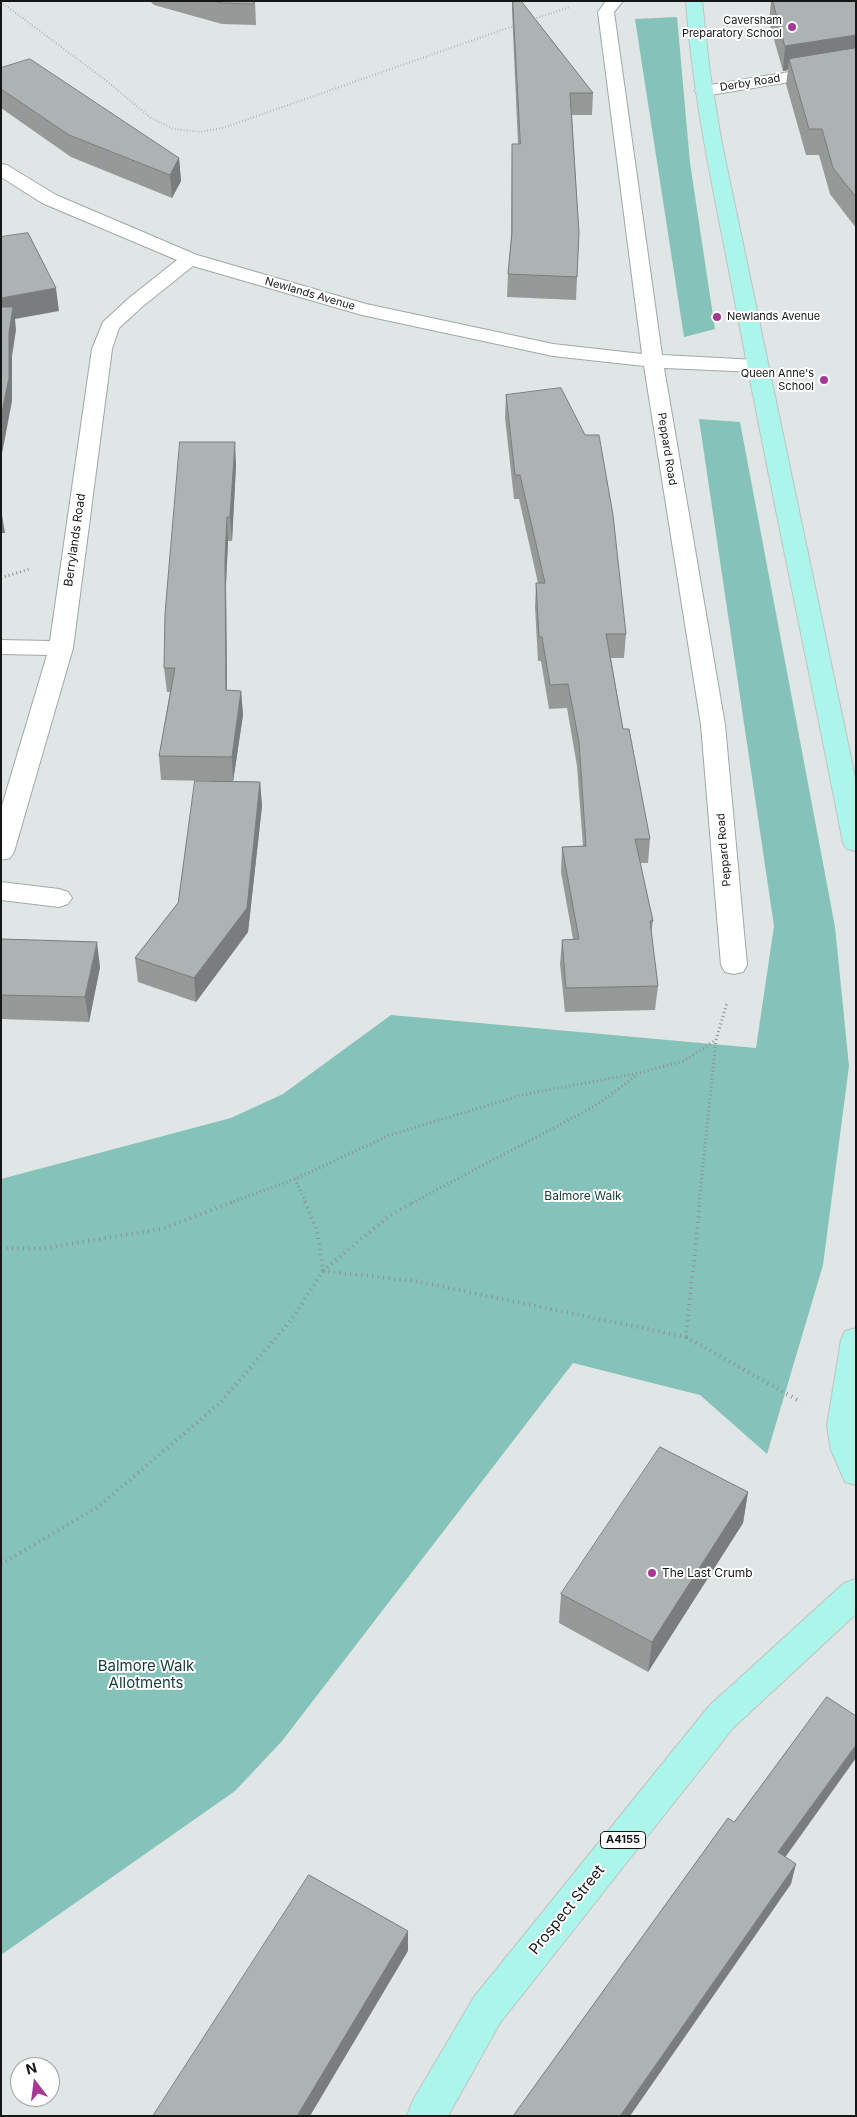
<!DOCTYPE html>
<style>
body{margin:0}
#map{position:relative;width:857px;height:2117px;overflow:hidden;background:#dfe6e5;font-family:Inter,sans-serif}
canvas{display:block}
.frame{position:absolute;inset:0;border:2px solid #141716;pointer-events:none}
.north{position:absolute;left:10px;top:2057px;width:50px;height:50px;box-sizing:border-box;background:#fff;border:1px solid #a1a2a2;border-radius:50%;rotate:345deg;font-size:14px;font-weight:700;line-height:20px;text-align:center;color:#141716}
.north::after{content:'';display:block;margin:auto;width:18px;height:22px;background:#a63795;clip-path:polygon(50% 0,100% 100%,50% 72%,0 100%)}
</style>
<div id="map">
<canvas width="857" height="2117"></canvas>
<div class="frame"></div>
<div class="north">N</div>
</div>
<script>
const g = document.querySelector('canvas').getContext('2d');
g.lineJoin = 'round';
function fillPath(path, color) {
  g.fillStyle = color;
  g.fill(path, 'evenodd');
}
function stroke(path, color, width, dash) {
  g.strokeStyle = color;
  g.lineWidth = width;
  g.lineCap = dash ? 'butt' : 'round';
  g.setLineDash(dash || []);
  g.stroke(path);
}
function label(font, color, halo, rows, align = 'center') {
  g.font = font + ' Inter,sans-serif';
  g.lineWidth = 4;
  g.setLineDash([]);
  g.textBaseline = 'middle';
  g.strokeStyle = halo;
  g.fillStyle = color;
  for (const [text, x, y, turn = 0] of rows) {
    g.save();
    g.translate(x, y);
    g.rotate((+turn || 0) * Math.PI / 180);
    g.textAlign = isNaN(turn) ? turn : align;
    if (halo) g.strokeText(text, 0, 0);
    g.fillText(text, 0, 0);
    g.restore();
  }
}
fillPath(new Path2D(`
 M677,17L690,163L715,329L684,337L635,19Z
 M699,419L740,422L835,927L849,1066L823,1265L767,1454L700,1395L573,1363L282,1741L235,1791L1,1955V1179L231,1118L283,1094L391,1015L756,1048L774,926Z`), '#85c2b9');
const minor = new Path2D(`
 M606,1H623L614,12L662,355L757,360L764,362L767,366L764,370L757,372L664,368L725,725L747,965L743,972L734,974L725,972L721,965L701,725L644,366L553,356L362,315L193,266L143,306L119,328L112,349L73,648L14,852L10,858L1,860V809L47,655L1,654V640L50,641L92,349L103,322L129,298L177,260L42,203L1,177V164L7,165L56,195L197,255L366,304L553,344L642,354L598,12Z
 M856,61V71L704,96L698,95L695,91L698,87L704,86Z
 M1,882L59,889L68,892L72,898L68,904L59,907L1,900Z`);
const major = new Path2D(`
 M686,1H702L710,73L722,144L856,782V851L847,849L843,843C808,664 770,486 736,307C717,205 693,105 686,1Z
 M856,1328V1485L845,1482L831,1450L827,1426L841,1340L845,1331Z
 M856,1579V1614L733,1728L500,2023L448,2116H407L412,2102L474,1997L709,1706L844,1583Z`);
stroke(minor, '#a2a8a7', 2);
stroke(major, '#c2c3c2', 2);
stroke(new Path2D(`
 M1,2L108,82L151,118L174,129L200,132L223,128L516,25
 M531,20L570,7`), '#8d9392', 2, [0.5, 2.5]);
stroke(new Path2D(`
 M1,578L29,569
 M295,1179L306,1203
 M230,1203L295,1179L390,1135L522,1095L639,1073L684,1061L716,1040L727,1003
 M412,1203L595,1106L637,1075
 M699,1203L716,1040`), '#8d9392', 3, [1, 3]);
stroke(new Path2D(`
 M1,1248L39,1249L162,1229L233,1202
 M323,1271L415,1281L686,1337L700,1202
 M323,1271L390,1215L414,1202
 M686,1337L801,1402
 M1,1564L98,1507L220,1403L292,1319L323,1271L317,1230L305,1202`), '#8d9392', 4, [1, 4.5]);
fillPath(minor, '#fff');
fillPath(major, '#acf5eb');
fillPath(new Path2D(`
 M150,1H255L256,25L222,24L154,5Z
 M512,1H521L593,93L592,115H572L579,233L576,300L507,297L508,274L511,238L512,144H518L512,11Z
 M771,1H856V228L830,194L819,155H806L786,84L788,70L783,71L769,22Z
 M1,68L179,158L181,181L172,198L71,157L1,108Z
 M506,395L626,634L624,658H611L623,729L650,839L648,863H640L653,921L651,936L658,986L655,1010L565,1012L560,964L562,940L573,939L561,872L562,847L583,846L577,766L567,708L549,709L541,661H538L535,607L536,583H538L519,499H514L505,418Z
 M236,465L232,541H228L226,584L227,690L241,691L243,715L233,781L260,782L262,806L248,932L196,1002L138,982L135,958L178,903L212,781L161,780L159,756L170,692H167L164,668Z
 M1,939L100,967L89,1022L1,1019Z
 M748,1492L743,1523L648,1672L559,1623L561,1594Z`), '#959a99');
fillPath(new Path2D(`
 M856,35V59H789L788,70L783,71L785,46Z
 M179,158L181,181L172,198L170,175Z
 M56,288L59,311L15,319L16,330L12,356V401L1,459V298Z
 M235,442L236,465L232,541L230,517Z
 M1,509L5,533H1Z
 M227,517L228,541L226,584L227,715L226,690L225,560Z
 M241,691L243,715L233,782L232,757Z
 M260,782L262,806L248,932L196,1002L194,978Z
 M97,942L100,967L89,1022L85,997Z
 M748,1492L743,1523L648,1672L652,1642Z
 M856,1745V1758L774,1873L778,1852Z
 M796,1864L791,1884L630,2116H620Z
 M408,1931V1951L310,2116H297Z`), '#797d7d');
const building = new Path2D(`
 M216,1H254V4L221,3Z
 M513,1H521L593,93H570L579,233L577,277L508,274L512,232V144H520Z
 M773,1H856V35L785,46Z
 M856,48V197L833,168L822,129H809L789,59Z
 M30,59L179,158L170,175L69,135L1,89V68Z
 M28,233L56,288L1,298V237Z
 M1,307H13L9,333V378L1,417Z
 M561,388L585,435H599L613,515L626,634H606L623,729H629L650,839H635L653,921H650L658,986L566,988L562,940L579,939L562,847L586,846L579,742L568,684L550,685L542,637H539L536,583H545L520,475H515L506,395Z
 M180,442H235L230,517H227L225,560L226,690L241,691L232,757L159,756L175,668H164L165,614Z
 M195,781L260,782L247,908L194,978L135,958L178,903Z
 M1,939L97,942L85,997L1,995Z
 M660,1447L748,1492L652,1642L561,1594Z
 M827,1697L856,1716V1745L778,1852L796,1864L620,2116H513L728,1818L734,1822Z
 M309,1875L408,1931L297,2116H153Z`);
fillPath(building, '#adb3b2');
stroke(building, '#797d7d', 1);
for (const [x, y, r, color] of [
 [792,27,5,"#a63795"],
 [717,317,5,"#a63795"],
 [824,380,5,"#a63795"],
 [652,1573,5,"#a63795"]
]) {
  const dot = new Path2D();
  dot.arc(x, y, r, 0, 2 * Math.PI);
  g.fillStyle = color;
  g.fill(dot);
  stroke(dot, '#fff', 2);
}
label('11px', '#141716', '#fff', [
 ["Caversham",782,21],
 ["Preparatory School",782,34],
 ["Newlands Avenue",727,317,"left"],
 ["Queen Anne's",814,374],
 ["School",814,387]
], 'right');
label('11px', '#141716', '#fff', [
 ["Derby Road",750,83,-9],
 ["Newlands Avenue",310,294,16],
 ["Peppard Road",667,449,81],
 ["Peppard Road",724,850,-95]
]);
for (const [x, y, w] of [
 [623,1840,45]
]) {
  const box = new Path2D();
  box.roundRect(x - w / 2, y - 8.5, w, 17, 4);
  g.fillStyle = '#fff';
  g.fill(box);
  stroke(box, '#141716', 1);
}
label('bold 11px', '#141716', null, [
 ["A4155",623,1840]
]);
label('12px', '#141716', '#fff', [
 ["Berrylands Road",75,540,-82]
]);
label('12px', '#18403b', '#fff', [
 ["Balmore Walk",583,1196]
]);
label('12px', '#141716', '#fff', [
 ["The Last Crumb",662,1573]
], 'left');
label('15px', '#18403b', '#fff', [
 ["Balmore Walk",146,1666],
 ["Allotments",146,1683]
]);
label('15px', '#141716', '#fff', [
 ["Prospect Street",567,1910,-51]
]);
</script>
